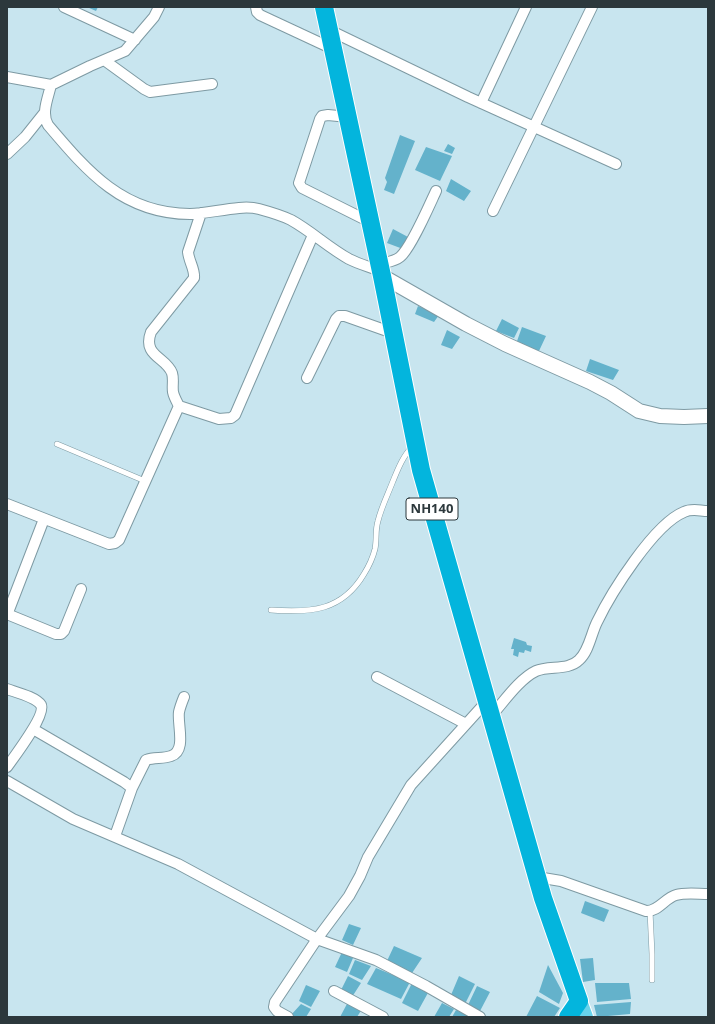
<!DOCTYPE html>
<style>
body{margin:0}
#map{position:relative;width:715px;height:1024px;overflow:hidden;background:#c8e5ef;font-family:"Noto Sans",sans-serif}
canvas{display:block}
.frame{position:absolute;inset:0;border:8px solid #2c383c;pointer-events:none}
</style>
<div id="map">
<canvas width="715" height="1024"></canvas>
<div class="frame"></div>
</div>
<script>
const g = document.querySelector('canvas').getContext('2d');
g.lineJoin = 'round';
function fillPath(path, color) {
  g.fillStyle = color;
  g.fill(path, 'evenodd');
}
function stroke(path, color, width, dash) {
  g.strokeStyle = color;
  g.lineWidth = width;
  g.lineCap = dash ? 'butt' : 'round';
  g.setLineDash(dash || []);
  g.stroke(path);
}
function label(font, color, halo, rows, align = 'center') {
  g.font = font + ' "Noto Sans",sans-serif';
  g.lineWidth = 3;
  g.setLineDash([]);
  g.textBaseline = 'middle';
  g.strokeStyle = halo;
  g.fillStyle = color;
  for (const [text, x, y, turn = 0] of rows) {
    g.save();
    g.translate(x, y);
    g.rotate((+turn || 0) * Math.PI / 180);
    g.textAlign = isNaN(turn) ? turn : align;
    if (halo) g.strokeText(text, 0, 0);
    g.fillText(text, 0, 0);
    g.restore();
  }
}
fillPath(new Path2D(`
 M87,7H98L96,11Z
 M400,135L415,141L394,194L384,190L387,182L385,178Z
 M448,144L455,148L452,154L444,151Z
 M426,147L452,156L440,181L415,170Z
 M451,179L471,191L464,201L446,191Z
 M393,229L408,237L403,249L387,243Z
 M418,306L439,315L434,322L415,314Z
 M502,319L519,328L514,338L496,331Z
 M522,327L546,336L539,351L516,344Z
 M447,330L460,337L452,349L441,345Z
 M590,359L619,370L613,380L586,371Z
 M514,638L526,642L527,645L532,646L531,652L525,650L524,653L519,652L518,657L513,655L514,649H511Z
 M585,901L609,910L604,922L581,913Z
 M349,924L361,928L353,945L342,940Z
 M394,946L422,958L412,973L387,961Z
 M342,952L353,958L347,972L335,967Z
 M593,958L595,980L583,982L580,959Z
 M355,960L371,966L362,980L349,974Z
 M548,965L563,993L559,1004L539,992Z
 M376,968L410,982L401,999L367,984Z
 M348,976L361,983L352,997L341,990Z
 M459,976L475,984L465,1004L451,995Z
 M412,983L429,991L418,1011L402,1003Z
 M595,983H629L631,999L597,1002Z
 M306,985L320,991L311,1007L299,1001Z
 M477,986L490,992L480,1011L468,1005Z
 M537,996L560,1008L554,1017H526Z
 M348,1002L362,1009L357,1017H340Z
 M631,1002L630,1014L597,1017L594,1005Z
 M442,1003L454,1009L449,1017H434Z
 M301,1004L311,1009L306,1017H295L291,1015Z
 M456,1010L467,1015L466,1017H452Z`), '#64b2cb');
const lane = new Path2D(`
 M57,444L145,481
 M271,610C311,613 342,611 364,574C369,566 373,557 375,549C377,539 375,530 378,521C381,508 388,494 393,481C398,469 403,456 412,447
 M650,911L652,954V980`);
const street = new Path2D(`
 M64,7L135,40
 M256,7L257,12L260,15L333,49
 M329,30L468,97L616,164
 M104,60L144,89L150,92L212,84
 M7,77L51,85L90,66L125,51L154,17L159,7
 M51,85C48,98 41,113 48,125C87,171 123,214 190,214C210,214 240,204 259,209C270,212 281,215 291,220C311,231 329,248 349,259C359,264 370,267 380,271
 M481,103L526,7
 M348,117L328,115L322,116L320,119L299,183L302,188L370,222
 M7,154L25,137L45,112
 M493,211L592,7
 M379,264C386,262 394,262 400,257C411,248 429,206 436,191
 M307,378L336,319L339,316H345L393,333
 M179,406C177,402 174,397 173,392C172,386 174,379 172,373C166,357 142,356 151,332L194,278C195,269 189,262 188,252L201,213
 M7,504L109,544L115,543L119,540L179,406L219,419L231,418L235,415L313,235
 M7,614L56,634H61L64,631L81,589
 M7,615L44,519
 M377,677L466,724
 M7,689C15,692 36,697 41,705C46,715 14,757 7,767
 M491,716C503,703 519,679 536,671C549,665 568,671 579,660C589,651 591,634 597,622C611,593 654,524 684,512C692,508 700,511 708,511
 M33,729L124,782L132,788L115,836
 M7,781L73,819L178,864L317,939L376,960L426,986L480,1017
 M132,788L146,760C154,757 163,759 171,756C187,751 177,724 179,712C180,707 182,702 184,697
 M537,877L561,881L646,911C658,912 665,898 676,895C686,892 698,894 708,894
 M334,991L383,1017
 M288,1017L277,1011L274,1007L275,1002L317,939L349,896L360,876L368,857L411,785L487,701`);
const secondary = new Path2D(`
 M382,276L466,324L505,344L590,382L611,393L639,411L660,416L684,417L708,416`);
const primary = new Path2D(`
 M579,1001L585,1017`);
const highway = new Path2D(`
 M324,7L382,276L421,470L543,898L579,1001L568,1017`);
stroke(lane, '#7e9aa3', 6);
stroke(street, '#7e9aa3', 12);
stroke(secondary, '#7e9aa3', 16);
stroke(primary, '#fff', 18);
stroke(highway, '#fff', 20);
stroke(lane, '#fff', 5);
stroke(street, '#fff', 10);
stroke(secondary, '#fff', 14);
stroke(primary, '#68d3eb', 16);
stroke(highway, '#03b5dd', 18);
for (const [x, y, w] of [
 [432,509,52]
]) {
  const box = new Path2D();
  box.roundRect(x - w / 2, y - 11, w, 22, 3);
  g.fillStyle = '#fff';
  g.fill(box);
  stroke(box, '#2c383c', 1);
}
label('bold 13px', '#2c383c', null, [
 ["NH140",432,509]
]);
</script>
